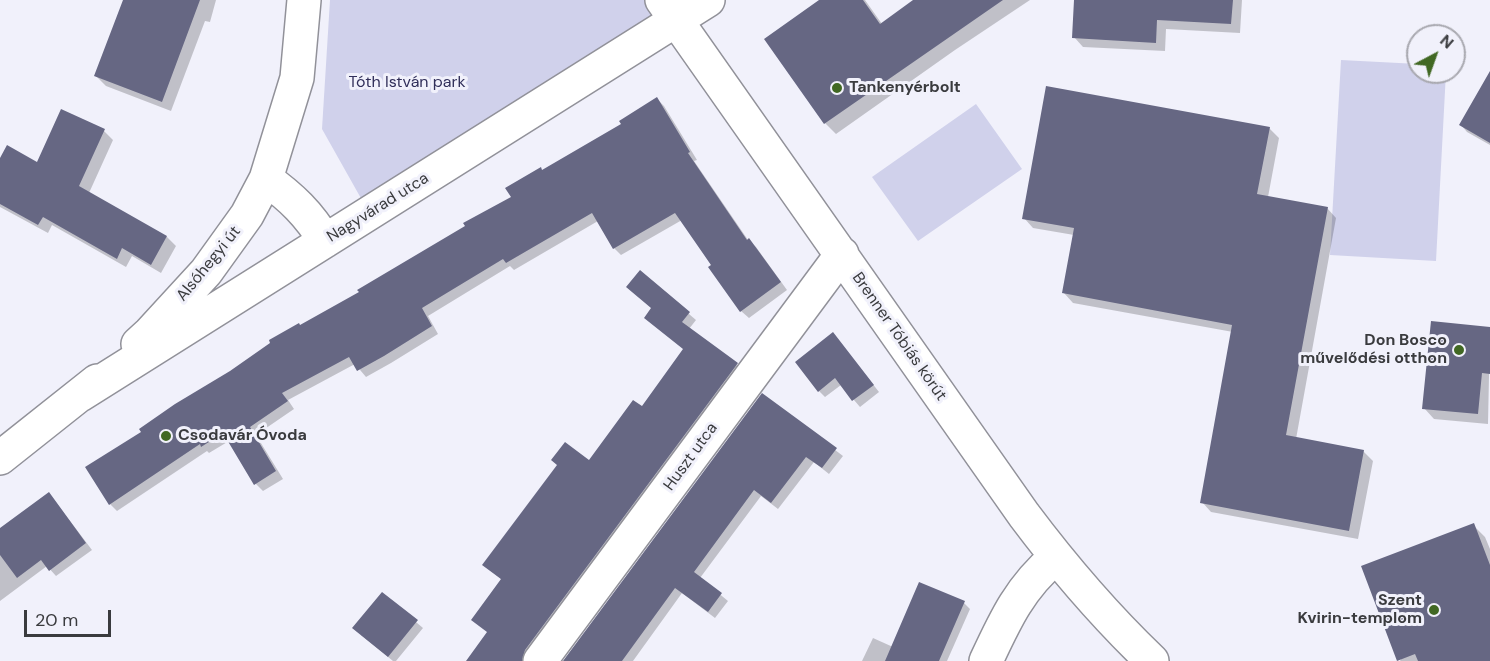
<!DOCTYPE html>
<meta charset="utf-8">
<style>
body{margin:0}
#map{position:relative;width:1490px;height:661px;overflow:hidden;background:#f1f1fb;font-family:"DM Sans",sans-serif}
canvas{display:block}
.north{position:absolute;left:1406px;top:24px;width:60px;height:60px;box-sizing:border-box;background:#f1f1fb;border:2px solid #a8a8af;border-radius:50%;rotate:41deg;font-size:16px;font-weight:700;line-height:24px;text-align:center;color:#3a3b3e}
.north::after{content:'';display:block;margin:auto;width:21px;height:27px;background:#416823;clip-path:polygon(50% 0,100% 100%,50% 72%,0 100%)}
.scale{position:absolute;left:24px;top:610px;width:87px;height:27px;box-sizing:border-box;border:3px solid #3a3b3e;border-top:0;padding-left:8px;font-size:18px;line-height:21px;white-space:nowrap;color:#3a3b3e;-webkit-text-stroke:4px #f1f1fb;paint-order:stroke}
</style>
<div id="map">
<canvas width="1490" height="661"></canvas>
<div class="north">N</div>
<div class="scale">20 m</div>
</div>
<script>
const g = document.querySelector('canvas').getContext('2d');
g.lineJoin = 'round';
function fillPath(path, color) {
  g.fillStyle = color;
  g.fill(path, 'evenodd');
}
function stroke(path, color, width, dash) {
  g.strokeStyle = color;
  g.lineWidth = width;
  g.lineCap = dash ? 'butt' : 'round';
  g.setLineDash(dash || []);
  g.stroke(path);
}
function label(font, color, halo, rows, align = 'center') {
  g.font = font + ' "DM Sans",sans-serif';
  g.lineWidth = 6;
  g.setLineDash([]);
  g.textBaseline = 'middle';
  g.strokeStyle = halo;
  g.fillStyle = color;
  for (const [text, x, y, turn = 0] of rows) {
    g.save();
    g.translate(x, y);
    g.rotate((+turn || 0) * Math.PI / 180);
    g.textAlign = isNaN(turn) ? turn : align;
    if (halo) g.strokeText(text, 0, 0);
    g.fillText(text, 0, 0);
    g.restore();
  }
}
fillPath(new Path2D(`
 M330,0H651L661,13L367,209L322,129Z
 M1341,60L1418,64V72H1446L1436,261L1330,255Z
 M976,104L1022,169L918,241L872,177Z`), '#d0d1eb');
fillPath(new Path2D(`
 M131,0H216L210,22L205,21L171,111L106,86L96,76Z
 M822,0H865L882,24L916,0H1030L955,50L836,134L825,123Z
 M1076,0H1242L1240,33L1166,29L1165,51L1083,47L1074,37Z
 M1490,74V145L1467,132L1461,125Z
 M657,99L664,106L697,160L694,161L748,240L756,247L787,290L749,318L741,311L682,220L621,255L614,248L598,221L514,270L510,266L428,316L438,334L391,363L366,377L355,364L288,400L294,409L256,435L283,479L263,491L256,484L229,441L209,453L207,451L117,511L110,504L301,327L361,293L513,198L543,171L623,125Z
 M62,111L104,131L113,140L89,193L167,237L176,246L161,273L132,256L126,267L52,225L48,233L0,207V161L38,164Z
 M1269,128L1279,138L1268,197L1327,208L1336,218L1296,439L1363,451L1373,461L1358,539L1211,512L1202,502L1233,332L1073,303L1064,293L1074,235L1033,228L1024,218Z
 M640,272L696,320L689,329L744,371L530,661H468L489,633L502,580L484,565L642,408L685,350L652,309Z
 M1490,329L1488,424L1434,419L1424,408Z
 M839,341L879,392L860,407L841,385L825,397L819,391Z
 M763,395L843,456L829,474L814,462L778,509L761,496L700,578L728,601L715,618L682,593L633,661H565Z
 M55,501L92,550L56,576L47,566L0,601V530Z
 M1473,525L1485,537L1490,549V661H1400Z
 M383,594L423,628L396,661H393L361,635Z
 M964,603L970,609L947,661H862L873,638L893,647Z`), '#0003');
fillPath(new Path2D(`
 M123,0H200L162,102L94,76Z
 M819,0H863L880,24L913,0H1003L824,124L764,39Z
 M1074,0H1233L1231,24L1157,20L1156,43L1072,38Z
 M1490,71V143L1459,125Z
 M1046,86L1270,127L1257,194L1328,207L1286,435L1364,450L1349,531L1200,503L1232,325L1062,293L1074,228L1022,219Z
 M657,97L690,152L688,153L747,240L749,238L781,282L740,312L708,267L711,265L675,213L613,249L592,213L506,263L503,259L422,308L432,326L384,356L357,371L349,357L282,393L288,401L250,427L276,471L254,485L223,433L201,447L200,444L109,505L85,467L141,432L139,429L175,404L230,371L270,343L269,340L299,323L300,325L359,292L357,290L465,226L463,223L511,197L505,188L541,167L542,170L621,124L619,121Z
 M61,109L105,129L79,186L167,236L151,265L122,248L117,259L43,217L38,225L0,204V158L7,145L37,162Z
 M640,270L690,312L682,322L738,363L525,650L522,661H466L487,632L471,620L501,579L482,565L557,465L551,460L565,442L589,460L633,400L642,406L683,349L644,318L651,308L626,287Z
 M1431,321L1490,327V374L1482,373L1478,414L1422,409Z
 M833,332L874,385L852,401L835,378L818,392L795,362Z
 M762,393L837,448L822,468L806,457L771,503L754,490L694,572L722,593L708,612L675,588L622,661H563Z
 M49,492L86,543L49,571L41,560L17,578L0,555V528Z
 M1474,523L1490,565V661H1418L1415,654L1397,661L1361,566Z
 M919,582L965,601L939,661H885Z
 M382,592L418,620L388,657L352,628Z`), '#666783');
const minor = new Path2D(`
 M662,0L1024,515C1063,567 1105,616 1152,661
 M266,179C291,197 309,214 325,241
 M138,344L150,333L206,272L247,215L266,179L297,78L304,0
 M80,395L708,0
 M0,458L97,381
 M540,661L842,254
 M986,661C1005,620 1020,587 1056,557`);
stroke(minor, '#919199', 36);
stroke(minor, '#fff', 33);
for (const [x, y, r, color] of [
 [837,88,6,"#416823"],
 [1459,350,6,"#416823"],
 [166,436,6,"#416823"],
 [1434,610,6,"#416823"]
]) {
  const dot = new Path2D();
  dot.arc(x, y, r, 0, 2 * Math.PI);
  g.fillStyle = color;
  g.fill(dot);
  stroke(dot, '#f1f1fb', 2);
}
label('16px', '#312f5a', '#f1f1fb', [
 ["Tóth István park",407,83]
]);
label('bold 16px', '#3a3b3e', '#f1f1fb', [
 ["Tankenyérbolt",849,88],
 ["Don Bosco",1447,341,"right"],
 ["művelődési otthon",1447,359,"right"],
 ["Csodavár Óvoda",178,436],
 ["Szent",1422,601,"right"],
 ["Kvirin-templom",1422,619,"right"]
], 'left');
label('16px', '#3a3b3e', '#f1f1fb', [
 ["Nagyvárad utca",378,208,-32],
 ["Alsóhegyi út",209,264,-51],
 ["Brenner Tóbiás körút",899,337,55],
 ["Huszt utca",691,457,-54]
]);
</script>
